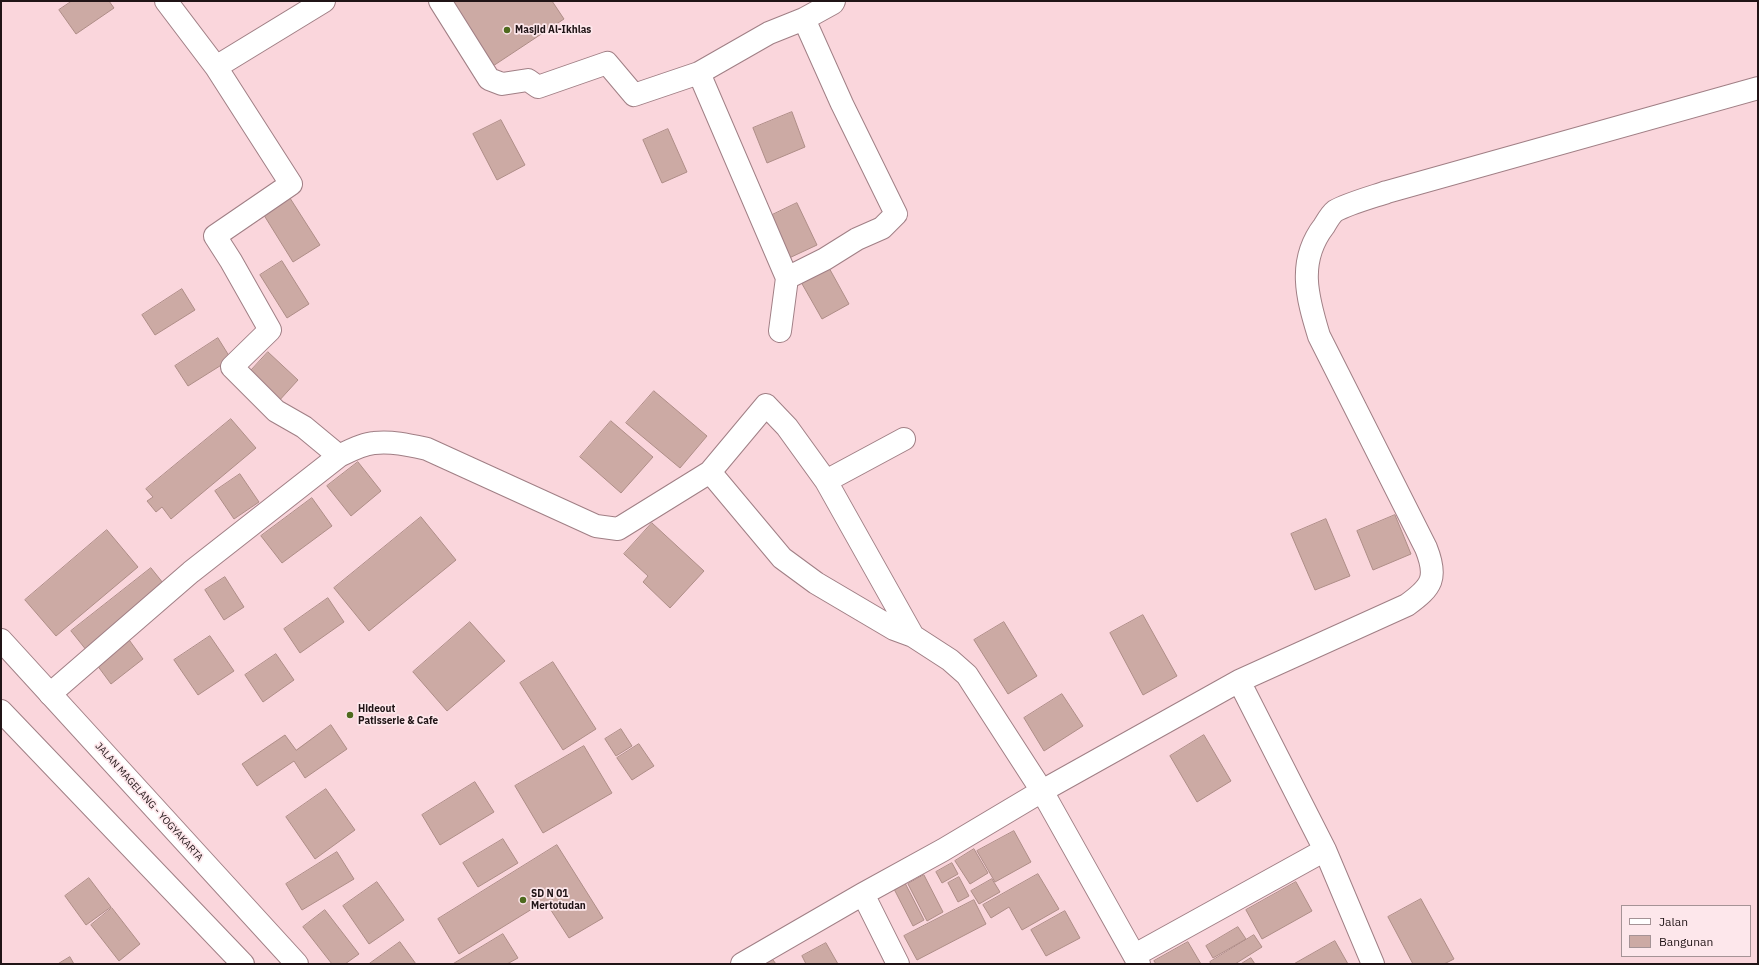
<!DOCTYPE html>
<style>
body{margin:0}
#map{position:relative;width:1759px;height:965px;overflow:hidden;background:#fad6dc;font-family:"IBM Plex Sans",sans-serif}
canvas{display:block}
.frame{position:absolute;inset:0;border:2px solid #201416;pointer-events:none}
.legend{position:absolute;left:1621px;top:905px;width:130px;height:52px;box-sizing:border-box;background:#fde7eb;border:1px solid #a59396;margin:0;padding:5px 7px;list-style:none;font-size:12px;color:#201416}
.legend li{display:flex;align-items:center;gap:8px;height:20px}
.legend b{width:20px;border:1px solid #a59396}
</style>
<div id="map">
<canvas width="1759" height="965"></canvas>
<div class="frame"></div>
<ul class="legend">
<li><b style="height:5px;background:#fff"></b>Jalan</li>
<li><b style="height:11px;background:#ccaaa4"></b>Bangunan</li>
</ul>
</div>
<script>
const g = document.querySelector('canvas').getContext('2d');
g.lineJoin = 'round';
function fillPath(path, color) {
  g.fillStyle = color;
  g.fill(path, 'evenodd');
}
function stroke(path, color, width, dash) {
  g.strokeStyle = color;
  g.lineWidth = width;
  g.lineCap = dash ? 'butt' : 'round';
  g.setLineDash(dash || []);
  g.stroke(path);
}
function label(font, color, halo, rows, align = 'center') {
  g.font = font + ' "IBM Plex Sans",sans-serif';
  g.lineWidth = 3.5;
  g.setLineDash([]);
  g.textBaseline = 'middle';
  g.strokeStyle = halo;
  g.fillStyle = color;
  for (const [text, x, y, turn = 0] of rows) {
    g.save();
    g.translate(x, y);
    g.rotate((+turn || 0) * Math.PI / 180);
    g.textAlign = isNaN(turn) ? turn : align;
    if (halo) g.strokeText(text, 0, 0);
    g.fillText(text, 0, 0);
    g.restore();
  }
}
const building = new Path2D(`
 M72,1H109L114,8L76,34L59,10Z
 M447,1H552L564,19L490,68Z
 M792,112L805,147L767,163L753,128Z
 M501,120L525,165L497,180L473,134Z
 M668,129L687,172L662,183L643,140Z
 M288,195L320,245L293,262L262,212Z
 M797,203L817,245L787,259L768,217Z
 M282,261L309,304L287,318L260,275Z
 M828,266L849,304L822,319L801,282Z
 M182,289L195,310L155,335L142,315Z
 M218,338L231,359L188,386L175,366Z
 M268,352L298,380L277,403L247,375Z
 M654,391L707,436L680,468L626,423Z
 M231,419L256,448L171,519L162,507L156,512L147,501L153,497L146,489Z
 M611,421L653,457L621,493L580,457Z
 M358,462L381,491L351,516L327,486Z
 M240,474L259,502L234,519L215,491Z
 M312,498L332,526L282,563L261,536Z
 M1395,515L1411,554L1373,570L1357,531Z
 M421,517L456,560L369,631L334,588Z
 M1326,519L1350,576L1315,590L1291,534Z
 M652,523L704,571L670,608L643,582L648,576L624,554Z
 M107,530L138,567L56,636L25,600Z
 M151,568L167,588L87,651L71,631Z
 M225,577L244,607L224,620L205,590Z
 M328,598L344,622L300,653L284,629Z
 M1143,615L1177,676L1143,695L1110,633Z
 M470,622L505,661L447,711L413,672Z
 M1004,622L1037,676L1008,694L974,640Z
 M210,636L234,671L198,695L174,660Z
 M127,637L143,659L111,684L94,661Z
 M276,654L294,680L263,702L245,675Z
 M553,662L596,729L563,750L520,683Z
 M1062,694L1083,726L1044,751L1024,718Z
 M331,725L347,749L305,778L294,761L257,786L242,764L285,735L296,750Z
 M621,729L632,746L616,756L605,739Z
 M1204,735L1231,781L1197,802L1170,756Z
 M639,744L654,766L632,780L617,758Z
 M584,746L612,793L543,833L515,786Z
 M475,782L494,812L440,845L422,815Z
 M326,789L355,830L315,859L286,817Z
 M1014,831L1031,862L995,882L977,851Z
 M503,839L518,863L478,887L463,863Z
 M557,845L603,918L569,938L545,901L459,954L438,919Z
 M974,849L988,873L970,884L955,861Z
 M337,852L354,879L302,910L286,884Z
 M952,863L958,874L942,883L936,872Z
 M1038,874L1059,909L1022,930L1009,907L991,918L983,905Z
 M924,875L943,912L927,921L908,884Z
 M959,877L969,896L958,902L948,883Z
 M89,878L111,907L86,925L65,896Z
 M992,879L1000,892L979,904L971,891Z
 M904,881L924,920L913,926L893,887Z
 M377,882L404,920L369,944L343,906Z
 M1296,882L1312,911L1262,939L1246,910Z
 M1421,899L1454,959L1444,964H1413L1388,917Z
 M974,900L986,924L917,960L904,936Z
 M112,908L140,944L119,961L91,925Z
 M325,910L359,954L345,964H332L303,927Z
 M1065,911L1080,938L1046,956L1031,930Z
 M1238,927L1246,939L1213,958L1206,946Z
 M503,934L518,958L507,964H453Z
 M1254,935L1262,947L1235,964H1211L1210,962Z
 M1335,941L1348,964H1294Z
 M400,942L416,964H369Z
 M1188,942L1201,964H1156L1154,961Z
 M826,943L838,964H806L802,956Z
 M70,957L74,964H58Z
 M1251,958L1255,964H1241Z
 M773,960L776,964H765Z`);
fillPath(building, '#ccaaa4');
stroke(building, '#ae8d87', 1);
const minor = new Path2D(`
 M166,1L216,67L291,184L215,236L231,261L270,330L232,367L276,411L304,427L339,456
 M440,1L489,79L502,84L528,80L538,87L607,63L634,95L699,73
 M216,67L324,1
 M787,278L825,259L857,239L882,228L896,214L842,104L804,19
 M780,331L787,278L699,73L769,33L804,19L833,3L834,1
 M710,472L782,558L816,583L894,629L913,636L950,660L967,675L1042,791L1139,964
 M826,481L904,439
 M1239,681L1325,850L1373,964
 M50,694L191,572L339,456C349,451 362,444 374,443C392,441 409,445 427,449L596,526L618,529L710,472L766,405L787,427L826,481L913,636
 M863,894L898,964
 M1135,955L1325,850
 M742,964L863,894L943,850L1042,791L1239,681L1407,605C1432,587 1438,578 1426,548L1319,336C1307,297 1297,261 1324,226C1327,221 1331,214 1335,211C1347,204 1372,197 1387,192L1758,88`);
const trunk = new Path2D(`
 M1,640L297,964
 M1,711L243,964`);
stroke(minor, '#a07f85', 24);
stroke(trunk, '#a07f85', 24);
stroke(minor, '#fff', 22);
stroke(trunk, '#fff', 22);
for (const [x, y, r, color] of [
 [507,30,4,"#4e6a1e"],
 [350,715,4,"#4e6a1e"],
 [523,900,4,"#4e6a1e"]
]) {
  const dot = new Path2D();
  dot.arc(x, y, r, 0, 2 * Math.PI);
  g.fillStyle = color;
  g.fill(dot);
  stroke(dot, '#fde7eb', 1.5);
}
label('bold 10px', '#201416', '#fde7eb', [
 ["Masjid Al-Ikhlas",515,30],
 ["Hideout",358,709],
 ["Patisserie & Cafe",358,721],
 ["SD N 01",531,894],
 ["Mertotudan",531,906]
], 'left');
label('10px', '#201416', '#fde7eb', [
 ["JALAN MAGELANG - YOGYAKARTA",149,802,48]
]);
</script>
